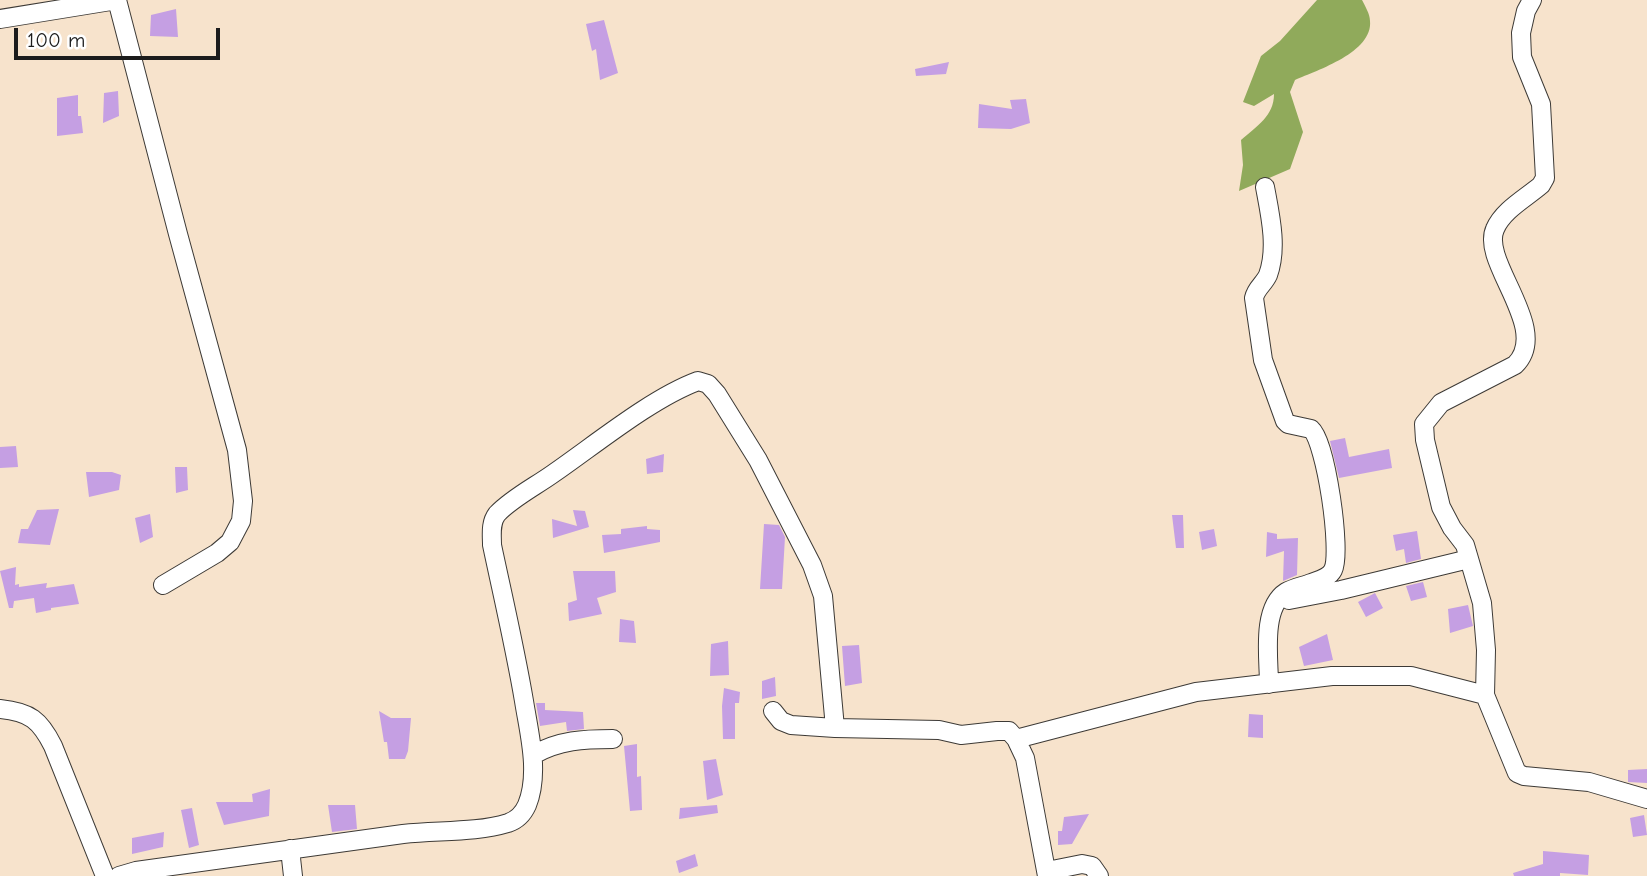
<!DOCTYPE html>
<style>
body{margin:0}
#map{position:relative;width:1647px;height:876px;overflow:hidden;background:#f7e3cc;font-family:"Comic Neue",sans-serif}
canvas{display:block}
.scale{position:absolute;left:14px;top:28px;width:206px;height:32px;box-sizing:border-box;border:4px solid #1c1c1c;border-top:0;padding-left:9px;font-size:21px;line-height:24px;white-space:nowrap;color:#1c1c1c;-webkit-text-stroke:5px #fff;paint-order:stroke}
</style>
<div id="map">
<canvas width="1647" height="876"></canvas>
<div class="scale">100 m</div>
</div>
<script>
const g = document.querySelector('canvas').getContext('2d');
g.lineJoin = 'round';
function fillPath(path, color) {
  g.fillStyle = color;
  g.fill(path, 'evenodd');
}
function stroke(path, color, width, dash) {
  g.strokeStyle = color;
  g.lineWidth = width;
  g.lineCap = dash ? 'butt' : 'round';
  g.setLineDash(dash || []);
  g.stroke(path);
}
fillPath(new Path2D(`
 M1317,0H1362C1365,6 1370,14 1370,21C1373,52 1318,70 1295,80L1290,92L1303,132L1290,169L1239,191L1243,165L1241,140C1257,126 1274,116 1274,94L1254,106L1243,102L1261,56L1280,41Z`), '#90aa5b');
fillPath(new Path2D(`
 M176,9L178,37L150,36L151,15Z
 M604,20L618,73L600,80L596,49L592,51L586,24Z
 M949,62L946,74L916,76L915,69Z
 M118,91L119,116L103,123L104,93Z
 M78,95V116H81L83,133L57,136V98Z
 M1026,99L1030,123L1011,129L978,128L979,104L1012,109L1010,100Z
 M1345,438L1349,457L1389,449L1392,468L1339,478L1330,441Z
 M16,446L18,467L0,468V447Z
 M664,454L663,472L647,474L646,459Z
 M175,467H187L188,490L176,493Z
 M86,472H112L121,475L119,490L89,497Z
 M59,509L50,545L18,543L21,529H28L37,510Z
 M573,510L585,511L589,527L553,538L552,519L577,526Z
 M150,514L153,537L140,543L135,518Z
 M1172,515H1183L1184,548H1176Z
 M764,524L779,525L785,537L782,589H760Z
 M647,526V529L660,530V542L604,553L602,535L621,534V529Z
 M1214,529L1217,546L1202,550L1199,532Z
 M1417,531L1421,559L1406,563L1404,549L1396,551L1393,535Z
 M1267,532L1277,534V539L1298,538L1297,575L1283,581L1284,551L1266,557Z
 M16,567L15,585L19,584V587L47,583L46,588L74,584L79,604L51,608V610L36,613L34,598L14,601L13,608H9L0,571Z
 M573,571H615L616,592L597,598L602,614L569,621L568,603L577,600Z
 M1423,582L1427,597L1411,601L1406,586Z
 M1375,593L1383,608L1366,617L1358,602Z
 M1468,605L1473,626L1450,633L1448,609Z
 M620,619L634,621L636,643L619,642Z
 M1327,634L1333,660L1304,666L1299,647Z
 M728,641L729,675L710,676L711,644Z
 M859,645L862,683L845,686L842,646Z
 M775,677L776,696L762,699V681Z
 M724,688L740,692L739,703H735V739H723L722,706Z
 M536,703H545V710L583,712L584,729L567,731L566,722L540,726Z
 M379,711L391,718H411L408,751L405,759H389L387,742H384Z
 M1249,714L1263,715V738L1248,737Z
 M637,744V777L641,776L642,810L630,811L624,746Z
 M716,759L723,795L707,800L703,761Z
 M1647,769V783L1628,782V770Z
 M270,789L269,816L224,825L216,802H253L252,794Z
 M328,805H355L357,829L332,832Z
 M717,805L718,813L679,819L680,808Z
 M192,808L199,845L189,848L181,810Z
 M1089,814L1072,844L1058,845V831H1062L1064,817Z
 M1644,815L1647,835L1633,837L1630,818Z
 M164,832L163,847L132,854V838Z
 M1543,851L1589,855L1588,875L1560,873V876H1514L1513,873L1543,864Z
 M695,854L698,866L679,873L676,861Z`), '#c59fe3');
const minor = new Path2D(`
 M117,0L178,234L237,450L243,501L241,521L230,542L217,553L163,585
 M1532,0L1526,11L1521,33L1522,57L1541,104L1545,178L1541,185C1526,198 1503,210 1495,229C1480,262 1552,329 1515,365L1441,403L1424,424L1425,440L1441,507L1452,528L1465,545L1482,603L1486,650L1485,695L1517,773L1524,776L1589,782L1647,799
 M0,19L117,0
 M1265,187C1270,214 1278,248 1268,275C1264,284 1256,288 1254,298L1263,360L1285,421L1288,424L1311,429C1326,442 1342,552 1333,570C1329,578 1319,580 1311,583C1303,586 1293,588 1286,592C1261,608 1269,659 1269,684
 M1289,600L1341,590L1469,559
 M0,709C30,712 40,720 53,746L105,876
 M773,711L781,721L791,725L835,728L939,730L961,735L997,731H1009L1016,739L1025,758L1047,876
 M1016,739L1196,692L1332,676H1411L1485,695
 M533,755C559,740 584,739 613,739
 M290,849L293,876
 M1047,871L1082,864L1092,866L1099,876
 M119,876L136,871C225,859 314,846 403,834C438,830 475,833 508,823C517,820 523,814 527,805C540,773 529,733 524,701C515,648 503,597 492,545C492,535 490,523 497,514C512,498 536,486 554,473C596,444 652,398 698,381L708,384L717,394L758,460L812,565L823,596L835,728`);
stroke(minor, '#3d3a36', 20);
stroke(minor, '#fff', 18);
</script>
